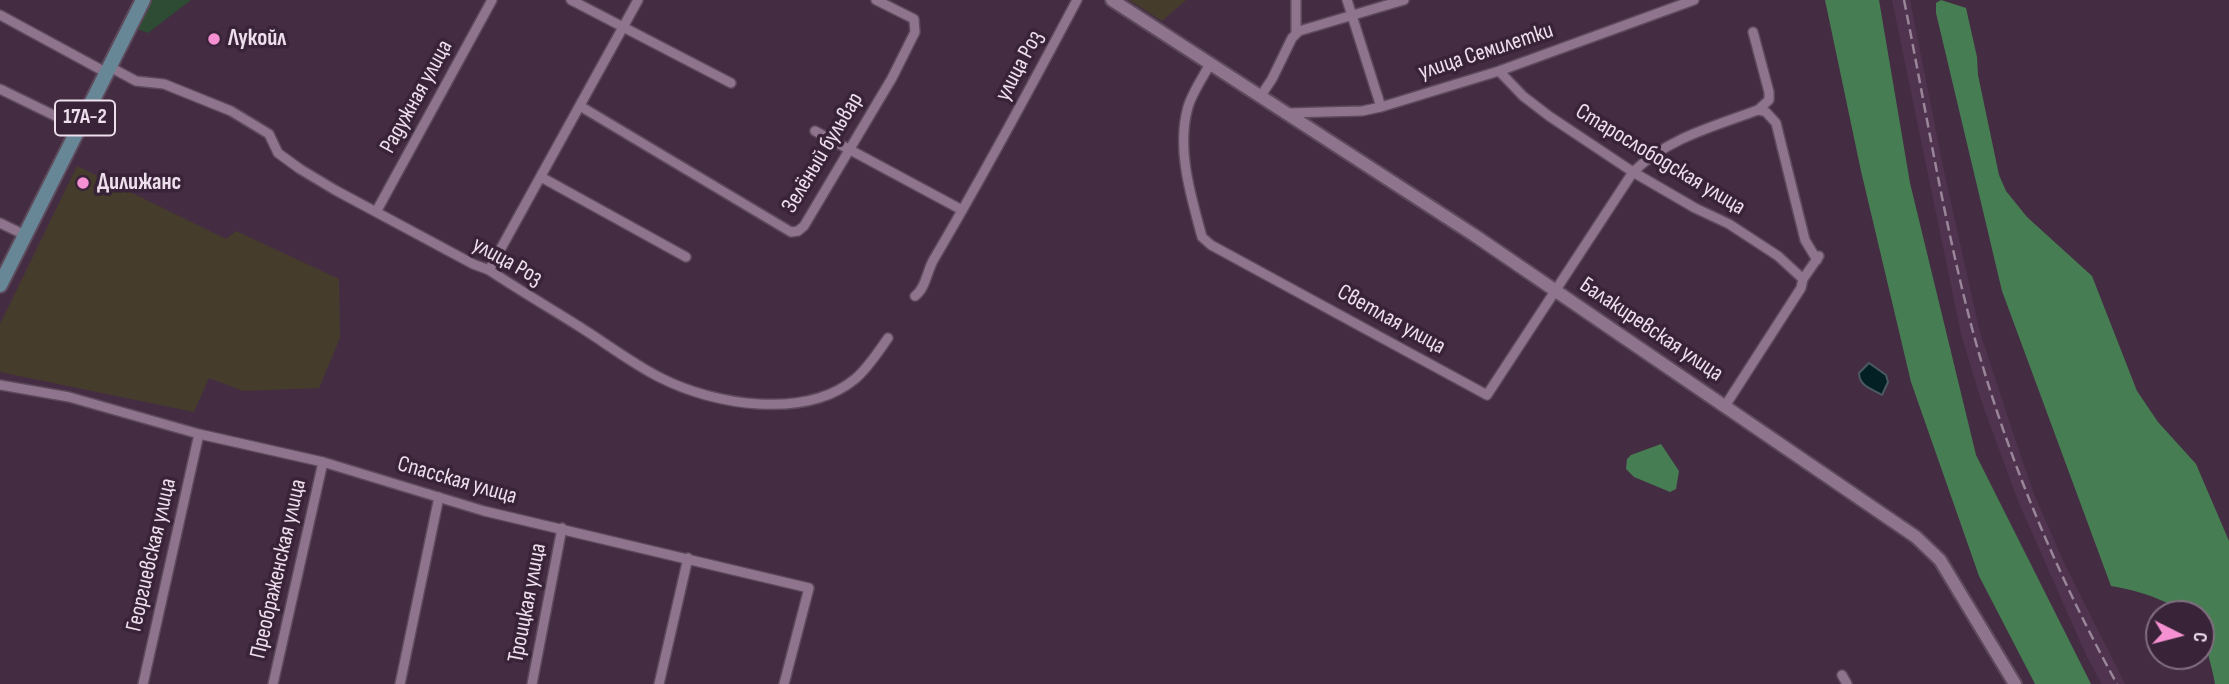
<!DOCTYPE html>
<meta charset="utf-8">
<style>
body{margin:0}
#map{position:relative;width:2229px;height:684px;overflow:hidden;background:#442d43;font-family:"Sofia Sans Condensed",sans-serif}
canvas{display:block}
.north{position:absolute;left:2145px;top:600px;width:70px;height:70px;box-sizing:border-box;background:#392338;border:2px solid #816e80;border-radius:50%;rotate:96deg;font-size:19px;font-weight:700;line-height:28px;text-align:center;color:#eedfed}
.north::after{content:'';display:block;margin:auto;width:24px;height:32px;background:#f591d2;clip-path:polygon(50% 0,100% 100%,50% 72%,0 100%)}
</style>
<div id="map">
<canvas width="2229" height="684"></canvas>
<div class="north">С</div>
</div>
<script>
const g = document.querySelector('canvas').getContext('2d');
g.lineJoin = 'round';
function fillPath(path, color) {
  g.fillStyle = color;
  g.fill(path, 'evenodd');
}
function stroke(path, color, width, dash) {
  g.strokeStyle = color;
  g.lineWidth = width;
  g.lineCap = dash ? 'butt' : 'round';
  g.setLineDash(dash || []);
  g.stroke(path);
}
function label(font, color, halo, rows, align = 'center') {
  g.font = font + ' "Sofia Sans Condensed",sans-serif';
  g.lineWidth = 7;
  g.setLineDash([]);
  g.textBaseline = 'middle';
  g.strokeStyle = halo;
  g.fillStyle = color;
  for (const [text, x, y, turn = 0] of rows) {
    g.save();
    g.translate(x, y);
    g.rotate((+turn || 0) * Math.PI / 180);
    g.textAlign = isNaN(turn) ? turn : align;
    if (halo) g.strokeText(text, 0, 0);
    g.fillText(text, 0, 0);
    g.restore();
  }
}
fillPath(new Path2D(`
 M1129,0H1186L1162,21Z
 M77,166L226,239L236,231L339,279L340,338L319,388L243,391L209,378L194,412L0,372V324Z`), '#463c2c');
fillPath(new Path2D(`
 M1892,0H1910L1943,167L1979,329L2016,442L2034,494L2064,563L2125,684H2102L2087,657L2018,501L1981,400L1961,334Z`), '#50344f');
fillPath(new Path2D(`
 M147,0H191L148,33L135,28Z`), '#2d4c33');
fillPath(new Path2D(`
 M1825,0H1879L1910,183L1976,455L2091,684H2035L1979,576L1911,382L1861,171Z
 M1941,0L1966,8L1977,57L1978,75L1999,175L2006,191L2027,217L2092,276L2137,391L2158,422L2196,464L2229,541V684H2215C2211,660 2201,637 2201,614C2182,614 2182,609 2165,602C2148,594 2130,589 2111,586L2002,291L1936,13V3Z
 M1661,444L1679,471L1676,489L1670,492L1634,477L1626,469L1627,459L1631,455Z`), '#477d52');
const water = new Path2D(`
 M1869,363L1886,375L1888,382L1882,395C1872,389 1859,386 1859,373Z`);
fillPath(water, '#032124');
stroke(water, '#4a5a60', 2);
const street = new Path2D(`
 M571,0L731,83
 M1347,0L1381,107
 M0,15L107,73
 M1753,32L1769,92V100L1758,110L1766,112L1776,123L1805,240L1817,260
 M1296,34V0
 M1210,64C1203,77 1192,93 1188,107C1176,149 1191,196 1202,237L1211,245L1487,395L1633,172C1668,138 1712,127 1758,110
 M110,67L136,81L164,84L231,111L269,134L278,153L300,169L335,190L473,264L489,270C519,290 550,308 580,327C607,344 633,364 661,378C714,405 805,420 855,379C868,368 878,352 888,338
 M1499,71L1523,96L1549,116L1633,172L1695,208L1729,224L1778,256L1803,279
 M0,89L80,128
 M1260,97L1272,79L1292,38L1299,31L1404,0
 M580,106L791,232L798,231L804,226L892,78L915,32L914,19L876,0
 M1287,113L1362,111L1381,107L1499,71L1694,0
 M815,131L962,210
 M541,177L686,257
 M376,212L492,0
 M0,223L25,235
 M489,270L638,0
 M915,296C926,288 927,270 934,259C984,174 1031,87 1077,0
 M0,385L69,397L199,434L323,462L484,511L809,588L784,684
 M1725,406L1801,288L1803,279L1819,256
 M1842,675L1847,684
 M143,684L199,434
 M273,684L323,462
 M400,684L439,497
 M532,684L562,528
 M659,684L688,558`);
const secondary = new Path2D(`
 M1112,0L1474,235L1916,537L1940,560L2015,684`);
const primary = new Path2D(`
 M0,285L143,0`);
stroke(street, '#5d4a5c', 12);
stroke(secondary, '#5d4a5c', 16);
stroke(primary, '#5d4a5c', 18);
stroke(street, '#8f748d', 9);
stroke(secondary, '#8f748d', 12);
stroke(primary, '#688796', 14);
stroke(new Path2D(`
 M1904,0C1926,110 1944,223 1973,332C2006,454 2056,573 2117,684`), '#998698', 2.5, [10, 5]);
for (const [x, y, r, color] of [
 [214,39,7,"#f591d2"],
 [83,183,7,"#f591d2"]
]) {
  const dot = new Path2D();
  dot.arc(x, y, r, 0, 2 * Math.PI);
  g.fillStyle = color;
  g.fill(dot);
  stroke(dot, '#392338', 2.5);
}
for (const [x, y, w] of [
 [85,118,60]
]) {
  const box = new Path2D();
  box.roundRect(x - w / 2, y - 17.5, w, 35, 5);
  g.fillStyle = '#392338';
  g.fill(box);
  stroke(box, '#eedfed', 2);
}
label('bold 21px', '#eedfed', null, [
 ["17А-2",85,118]
]);
label('bold 23px', '#eedfed', '#392338', [
 ["Лукойл",228,39],
 ["Дилижанс",97,183]
], 'left');
label('23px', '#eedfed', '#392338', [
 ["улица Семилетки",1486,52,-18],
 ["улица Роз",1020,66,-62],
 ["Радужная улица",417,97,-61],
 ["Зелёный бульвар",823,153,-59],
 ["Старослободская улица",1660,160,31],
 ["улица Роз",507,262,29],
 ["Светлая улица",1391,320,29],
 ["Балакиревская улица",1651,330,34],
 ["Спасская улица",457,481,16],
 ["Георгиевская улица",152,555,-77],
 ["Преображенская улица",279,569,-77],
 ["Троицкая улица",528,603,-79]
]);
</script>
